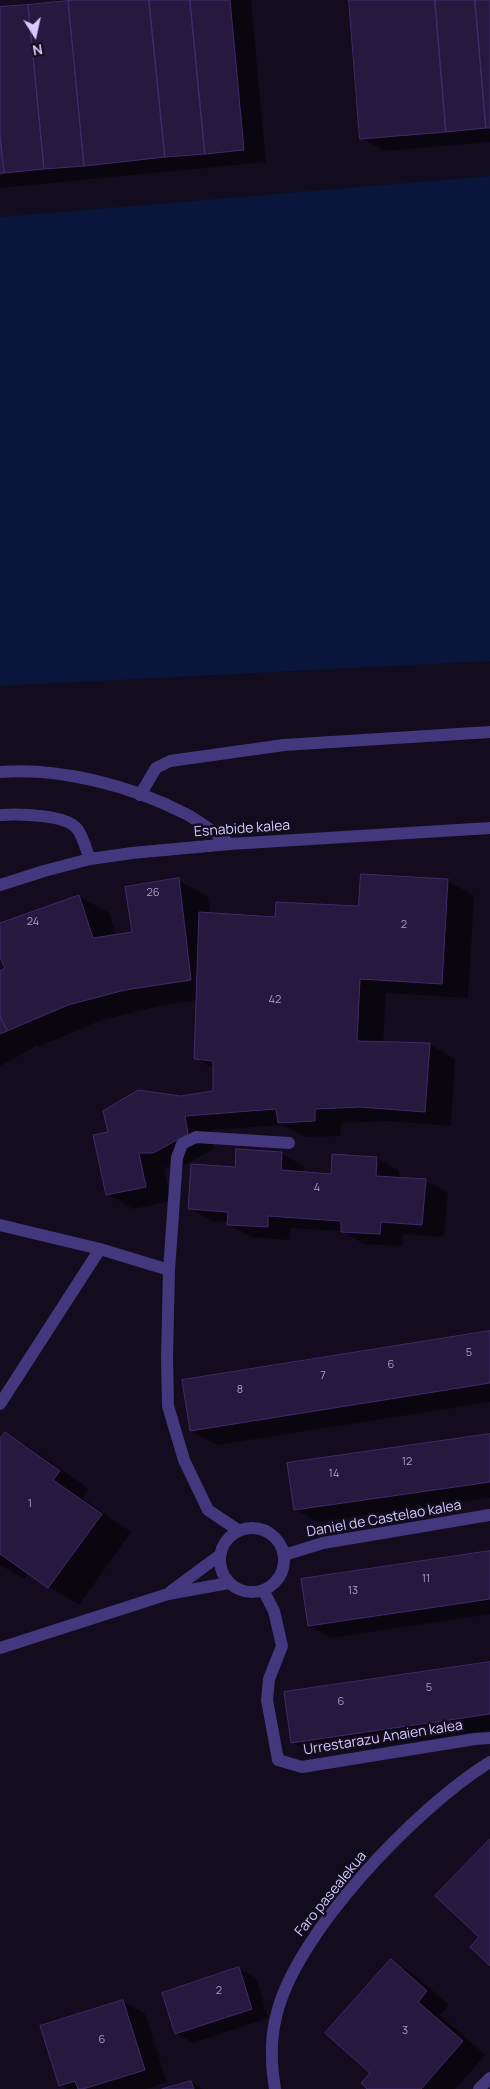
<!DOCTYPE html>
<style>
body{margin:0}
#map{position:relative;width:490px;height:2089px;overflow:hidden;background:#120c1e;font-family:Manrope,sans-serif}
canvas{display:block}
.north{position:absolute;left:10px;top:10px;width:50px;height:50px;-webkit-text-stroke:4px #120c1e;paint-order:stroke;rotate:170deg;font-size:14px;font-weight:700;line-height:20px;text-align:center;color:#d6cafe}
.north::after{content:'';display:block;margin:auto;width:18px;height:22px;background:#d6cafe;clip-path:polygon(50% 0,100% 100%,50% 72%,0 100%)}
</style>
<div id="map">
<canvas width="490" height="2089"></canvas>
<div class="north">N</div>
</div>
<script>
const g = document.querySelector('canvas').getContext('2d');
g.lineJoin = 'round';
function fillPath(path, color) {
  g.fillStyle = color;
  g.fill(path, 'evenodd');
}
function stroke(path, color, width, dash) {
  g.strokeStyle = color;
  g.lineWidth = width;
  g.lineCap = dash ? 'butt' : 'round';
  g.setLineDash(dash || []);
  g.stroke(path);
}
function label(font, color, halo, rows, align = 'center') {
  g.font = font + ' Manrope,sans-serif';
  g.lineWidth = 5;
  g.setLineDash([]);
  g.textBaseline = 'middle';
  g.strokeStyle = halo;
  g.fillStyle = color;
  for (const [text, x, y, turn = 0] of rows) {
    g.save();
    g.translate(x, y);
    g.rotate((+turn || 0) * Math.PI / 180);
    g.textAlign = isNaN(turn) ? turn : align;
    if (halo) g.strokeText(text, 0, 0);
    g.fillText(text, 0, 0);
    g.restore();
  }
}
fillPath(new Path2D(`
 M490,176V661L0,686V217Z`), '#09153a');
fillPath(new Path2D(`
 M87,0H251L266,162L0,188V8Z
 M350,0H490V142L384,151L362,138Z
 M362,876L448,881L474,896L468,998L386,993L383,1043L429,1044L455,1059L451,1126L387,1121L341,1123L340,1136L305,1137L283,1125L210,1130L214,1149L179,1168L164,1167L171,1201L133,1209L108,1194L110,1133L181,1097L214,1092V1069L195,1058L197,1000L155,1007L99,1021L38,1047L34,1045L35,1047L0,1066V972L6,969L0,953V924L79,896L109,913L116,936L133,933L178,880L208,897L211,914L276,918L360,908Z
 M282,1154L304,1166L303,1173L332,1175L377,1158L399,1171V1179L425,1180L448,1193L444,1237L403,1234L402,1246L364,1244L342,1231L291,1228L290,1240L251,1237L228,1224L229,1222L212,1221L190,1208L236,1168Z
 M490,1332V1402L217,1445L191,1431Z
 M5,1433L35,1451L89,1489L82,1498L131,1532L79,1605L28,1573L24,1579L0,1565V1441Z
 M490,1436V1498L317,1522L295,1509Z
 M490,1553V1614L331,1638L309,1625Z
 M490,1663V1730L314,1755L292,1742Z
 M391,1961L414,1974L449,2005L440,2015L485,2055L455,2089H369Z
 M239,1969L256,1978L268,2018L193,2043L176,2033Z
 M123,2001L145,2014L167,2082L146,2089H67L60,2085Z
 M191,2082L203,2089H166Z`), '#0007');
const building = new Path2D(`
 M77,0H149L165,157L84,166L68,1Z
 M149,0H190L205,154L165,157Z
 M190,0H230L244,150L205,154Z
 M349,0H435L446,132L360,139Z
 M435,0H475L486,128L446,132Z
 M475,0H490V128H486Z
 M68,1L84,166L44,169L28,5Z
 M28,5L44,169L4,173L0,136V7Z
 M0,136L4,173L0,174Z
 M361,874L448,879L442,984L360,979L357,1041L430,1043L425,1112L360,1107L315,1109V1121L278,1123L276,1109L185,1116L188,1134L153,1153H139L146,1187L106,1195L93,1135L108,1132L103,1111L138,1090L181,1096L213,1091V1061L194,1059L199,912L275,917L276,902L358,906Z
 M179,878L191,980L125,990L68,1005L7,1031L0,1016V971L5,968L0,957V923L79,895L93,938L132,932L125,887Z
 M0,1016L7,1031L0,1034Z
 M236,1149L282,1152L281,1170L331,1174L332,1154L377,1157L376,1176L426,1179L422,1225L381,1222L380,1234L341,1232V1221L268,1216V1227L227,1225L228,1212L188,1209L191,1164L235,1167Z
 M490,1331V1383L190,1431L182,1380Z
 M5,1432L60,1471L53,1480L102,1514L48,1588L0,1554V1439Z
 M490,1434V1482L294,1510L287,1463Z
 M490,1551V1599L308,1626L301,1579Z
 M490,1662V1714L291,1743L284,1692Z
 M490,1839V1966L470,1947L479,1937L435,1896Z
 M391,1959L427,1991L418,2002L463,2041L421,2089H367L361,2083L370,2073L325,2033Z
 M239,1967L252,2009L175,2034L162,1993Z
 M123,2000L145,2070L83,2089H78L75,2081L59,2086L40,2026Z
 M191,2081L194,2089H162Z`);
fillPath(building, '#25193f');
stroke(building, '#3f2b6a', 1);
stroke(new Path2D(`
 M0,772C60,767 132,786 186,814C201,822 216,834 230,844
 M140,795L156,768L170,761L284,745L490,732
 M0,815C18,814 68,814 78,830C84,839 86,850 90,859
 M169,1270L177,1158L182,1144L196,1137L289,1143`), '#43387d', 12);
stroke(new Path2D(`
 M0,885L44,871L90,859L132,853L230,844L490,828
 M0,1225L100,1249L169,1270L167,1357L168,1406L184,1460L208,1510L238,1530
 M0,1404L100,1249
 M220 1560a32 32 0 1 1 64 0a32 32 0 1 1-64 0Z
 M284,1555L323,1543L490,1515
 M263,1590L274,1611L282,1646L269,1679L267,1700L278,1760L302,1767L475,1739L490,1738
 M170,1592L220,1555
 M0,1648L168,1594L229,1583
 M275,2089C271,2065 270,2041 276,2017C294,1934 418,1806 490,1762
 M479,2089L490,2078`), '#43387d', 12);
label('11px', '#aa9ece', null, [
 ["26",153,893],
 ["24",33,922],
 ["2",404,925],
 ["42",275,1000],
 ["4",317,1188],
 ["5",469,1353],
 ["6",391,1365],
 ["7",323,1376],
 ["8",240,1390],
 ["12",407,1462],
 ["14",334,1474],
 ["1",30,1504],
 ["11",426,1579],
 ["13",353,1591],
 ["5",429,1688],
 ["6",341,1702],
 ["2",219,1991],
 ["3",405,2031],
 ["6",102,2040]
]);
label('14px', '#d6cafe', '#120c1e', [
 ["Esnabide kalea",242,829,-4],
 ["Daniel de Castelao kalea",384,1519,-10],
 ["Urrestarazu Anaien kalea",383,1738,-9],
 ["Faro pasealekua",331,1894,-51]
]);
</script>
